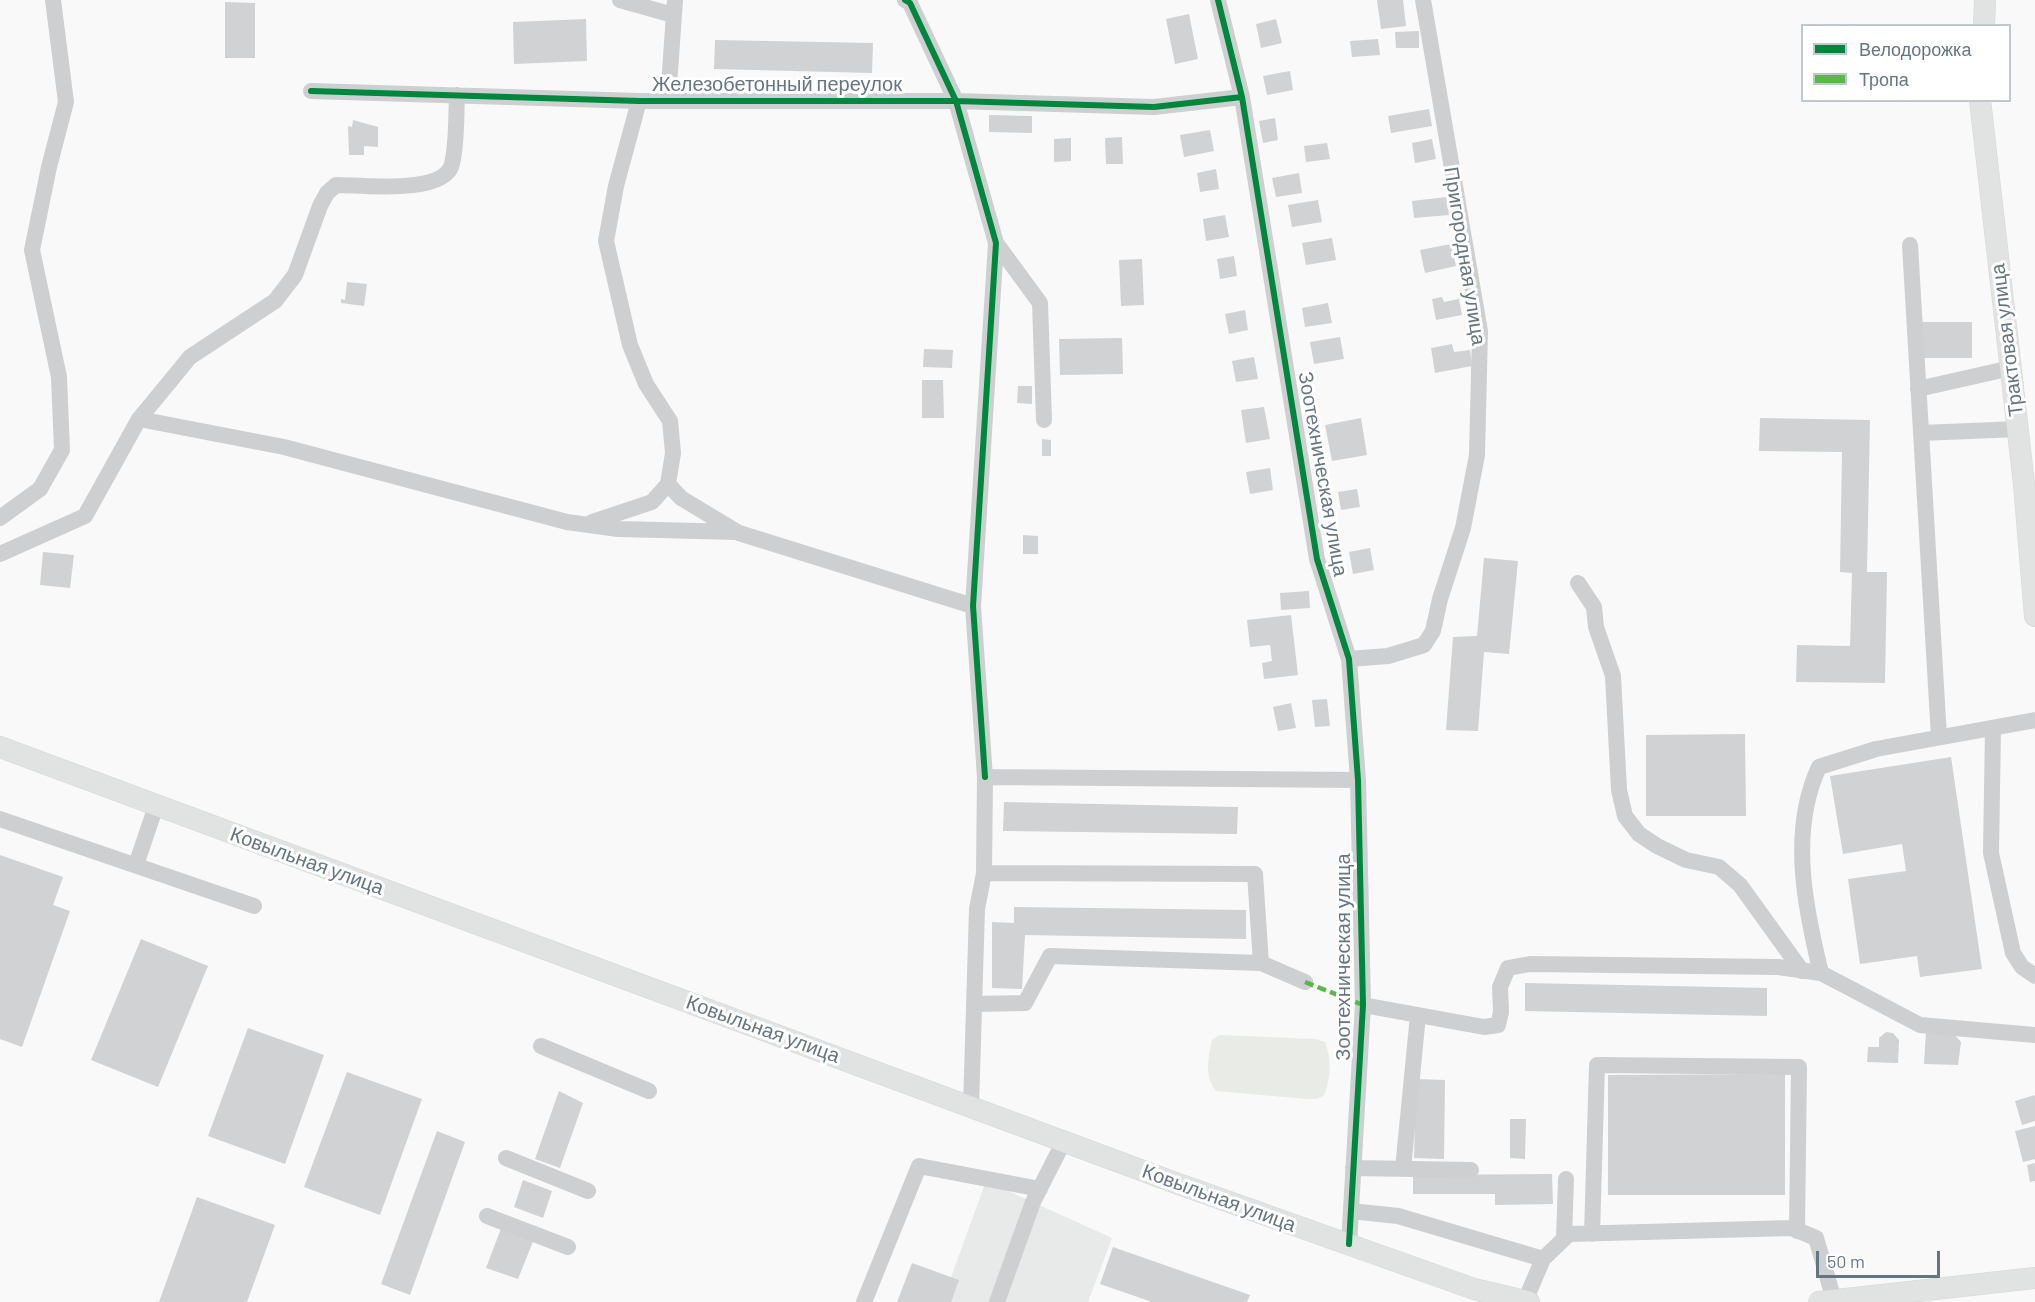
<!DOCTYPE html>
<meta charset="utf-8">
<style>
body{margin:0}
#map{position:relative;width:2035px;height:1302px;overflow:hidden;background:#f9f9f9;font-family:Barlow,sans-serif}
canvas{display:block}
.legend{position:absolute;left:1801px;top:24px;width:210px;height:78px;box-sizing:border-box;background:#fff;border:2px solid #c1c8cd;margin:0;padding:8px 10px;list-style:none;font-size:18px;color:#657683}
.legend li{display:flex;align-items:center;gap:12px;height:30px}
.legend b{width:30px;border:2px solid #c1c8cd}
.scale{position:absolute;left:1816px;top:1251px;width:124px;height:27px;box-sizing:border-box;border:3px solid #657683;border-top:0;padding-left:8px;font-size:18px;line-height:21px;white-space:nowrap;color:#657683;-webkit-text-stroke:4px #fff;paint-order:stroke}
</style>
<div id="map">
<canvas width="2035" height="1302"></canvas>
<ul class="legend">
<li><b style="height:8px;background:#00873e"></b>Велодорожка</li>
<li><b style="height:8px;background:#58b947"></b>Тропа</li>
</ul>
<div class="scale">50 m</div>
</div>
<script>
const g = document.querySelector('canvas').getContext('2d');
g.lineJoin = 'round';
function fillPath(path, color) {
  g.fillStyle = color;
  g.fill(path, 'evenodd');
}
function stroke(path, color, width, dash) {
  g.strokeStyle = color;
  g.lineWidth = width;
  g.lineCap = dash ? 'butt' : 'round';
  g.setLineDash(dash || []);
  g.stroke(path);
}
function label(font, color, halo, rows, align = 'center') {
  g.font = font + ' Barlow,sans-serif';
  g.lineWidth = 6;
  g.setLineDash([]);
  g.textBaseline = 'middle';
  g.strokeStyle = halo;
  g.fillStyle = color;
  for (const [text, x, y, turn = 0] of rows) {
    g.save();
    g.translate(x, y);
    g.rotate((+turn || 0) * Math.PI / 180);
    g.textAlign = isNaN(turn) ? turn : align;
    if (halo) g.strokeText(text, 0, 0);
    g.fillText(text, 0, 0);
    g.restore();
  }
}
fillPath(new Path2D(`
 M986,1181L1112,1238L1088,1302H942Z`), '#e8e9e9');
fillPath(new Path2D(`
 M1219,1035L1316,1039L1325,1042C1332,1060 1331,1077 1324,1095L1317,1099H1307L1216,1091C1204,1077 1208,1058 1212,1040Z`), '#e8ebe6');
fillPath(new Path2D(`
 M1377,0H1403L1406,26L1381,29Z
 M225,2L255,3V58H225Z
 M1189,14L1198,59L1175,64L1166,19Z
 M586,19L587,61L514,64L513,22Z
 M1276,19L1282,43L1261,48L1256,24Z
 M1419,31V48H1396L1395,32Z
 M1378,39L1380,55L1352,57L1350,41Z
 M715,40L873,43L872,73L714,69Z
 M1290,71L1293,90L1267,95L1263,76Z
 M1429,109L1432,126L1391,133L1388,116Z
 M989,115L1032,116V133L989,132Z
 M1275,118L1278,140L1263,143L1259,121Z
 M353,120L378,127V147L364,146V155H349L348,126L352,127Z
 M1210,130L1214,151L1184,157L1180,135Z
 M1122,137L1123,164H1106L1105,138Z
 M1071,138V161L1054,162V139Z
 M1432,139L1436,159L1415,163L1412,143Z
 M1327,143L1330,159L1306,162L1304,146Z
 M1216,169L1219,189L1200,192L1197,173Z
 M1299,173L1302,193L1276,197L1272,178Z
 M1447,197L1449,215L1414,218L1412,201Z
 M1318,200L1322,222L1292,227L1288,205Z
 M1225,215L1229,237L1206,241L1203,219Z
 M1332,238L1336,260L1306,265L1302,243Z
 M1451,244L1456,266L1425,273L1420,250Z
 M1234,256L1237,276L1220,279L1217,259Z
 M1142,259L1144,305L1121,306L1119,260Z
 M347,282L367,284L364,306L341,303V299L345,300Z
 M1442,297L1444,302L1459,299L1462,315L1436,320L1432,299Z
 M1328,303L1332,323L1305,327L1302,308Z
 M1245,310L1248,330L1229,334L1225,314Z
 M1922,322H1972V358H1922Z
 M1340,337L1344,359L1314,364L1310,342Z
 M1122,338L1123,374L1060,375L1059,339Z
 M1452,344L1454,352L1470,350L1472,366L1435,373L1431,348Z
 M924,349L953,350L952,368L923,367Z
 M1254,357L1258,379L1236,382L1232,361Z
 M922,380H943L944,418H922Z
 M1018,386H1032V404L1017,403Z
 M1264,407L1270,439L1246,443L1241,410Z
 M1361,418L1367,455L1332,461L1325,425Z
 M1760,418L1870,420L1867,572H1887L1885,683L1796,682L1797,645L1850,646L1852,573L1840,572L1842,452L1759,451Z
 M1042,439L1051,440V456H1042Z
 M1270,468L1273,490L1250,494L1246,472Z
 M1357,489L1360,507L1341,510L1338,492Z
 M1023,535L1038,536V554H1023Z
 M1370,548L1374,570L1353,574L1349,552Z
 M43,552L74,555L70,588L40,585Z
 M1484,558L1518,561L1509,654L1484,652L1478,731L1446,730L1453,637L1477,636Z
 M1309,591L1310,608L1281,610L1280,593Z
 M1291,615L1298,675L1264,679L1262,663L1272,661L1270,645L1250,647L1247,620Z
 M1327,699L1330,726L1315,727L1312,700Z
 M1291,703L1296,728L1278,731L1273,707Z
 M1745,734L1746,816H1646V735Z
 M1951,757L1982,969L1920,977L1917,956L1860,964L1848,879L1906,871L1902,844L1843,854L1830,776Z
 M1004,802L1238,807L1237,834L1003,831Z
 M0,855L63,877L53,905L70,911L22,1047L0,1039Z
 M1014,907L1246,910V939L1025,935L1022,989L992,988V922L1014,923Z
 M141,939L208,966L158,1087L91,1060Z
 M1525,983L1767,988V1016L1525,1011Z
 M248,1028L324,1055L285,1164L208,1136Z
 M1886,1032L1893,1033L1899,1040L1898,1063L1867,1062L1868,1047H1879V1038Z
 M1926,1032L1953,1033L1961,1042L1958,1065L1924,1064Z
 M347,1072L422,1099L380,1215L304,1187Z
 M1785,1074V1195H1608V1075Z
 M1416,1079L1445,1080L1444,1159L1414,1158Z
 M559,1091L583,1103L560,1168L535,1159Z
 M2035,1095V1121L2022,1125L2015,1101Z
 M1510,1119H1526L1525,1159L1510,1158Z
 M2035,1126V1159L2023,1162L2015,1131Z
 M437,1131L465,1142L410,1295L381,1284Z
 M2035,1163V1181L2030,1182L2027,1165Z
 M1552,1174L1553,1204L1495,1205V1194H1413V1175Z
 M523,1180L552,1191L543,1218L514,1207Z
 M197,1197L275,1225L247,1302H159Z
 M502,1226L534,1239L518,1279L486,1268Z
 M1113,1247L1250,1295L1247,1302H1152L1100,1284Z
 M912,1263L959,1280L951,1302H897Z`), '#d0d2d3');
const major = new Path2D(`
 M1984,26L1985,0
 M1980,100L2024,484L2035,616
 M0,747L1173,1182L1474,1289L1529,1302
 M1819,1302L2035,1278`);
stroke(major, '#d5d6d7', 22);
stroke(new Path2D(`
 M620,0L673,15
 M905,0L910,3L956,101L996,243L973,606L985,777L984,873L977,909L971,1107
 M1218,0L1242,97L1317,559L1349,659L1358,780L1363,1005L1349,1244
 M311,91L639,101H956L1154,107L1242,97
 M668,100L675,0
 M639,101L616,186L606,241L630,345L646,384L670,421L673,453L668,484L681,498L739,533L973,606
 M996,243L1040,303L1044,420
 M1910,245L1939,737
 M1918,389L2011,368
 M139,419L284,447L567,522L618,529L737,532
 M1921,433L2018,429
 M0,518L40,489L62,450L59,377L32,250L49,167L66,102L53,0
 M592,522L652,502L668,484
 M0,554L85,516L139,419L190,357L275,301L295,275L320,206L327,193L336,185C361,185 445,195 452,164C457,143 456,117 457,95
 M1578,583L1594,607L1596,627L1613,676L1619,790L1625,816L1639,834L1657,846L1686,860L1719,867L1740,885L1802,971
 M1349,659L1388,656L1424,645L1433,631L1440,599L1463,528L1477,455L1480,331L1423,0
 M1993,728L1991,853L2013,953L2022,967L2035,976
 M985,777L1358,780
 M0,819L254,906
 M136,865L156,806
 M984,873L1255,874L1261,963L1305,982
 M1821,973C1805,908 1789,831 1819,767L1876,749L2035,720
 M974,1004L1025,1003L1050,956L1261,963
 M1363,1005L1484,1027L1498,1025L1501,1012L1500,987L1508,968L1530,964L1778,967L1821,973L1920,1025L2035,1035
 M541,1046L649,1091
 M506,1158L588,1191
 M1353,1168L1471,1170
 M1403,1169L1418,1015
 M1351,1211L1398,1216L1543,1259
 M487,1216L568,1247
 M1592,1234L1597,1065L1799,1067L1797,1231
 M1564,1239L1566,1179
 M1525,1301L1543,1259L1569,1234L1792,1228L1816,1238L1834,1300
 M864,1302L919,1166L1040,1189
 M997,1302L1033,1202L1064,1141`), '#cecfd0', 16);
stroke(major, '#e1e2e2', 21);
stroke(new Path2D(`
 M1305,982L1363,1005`), '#58b947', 4.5, [9, 4.5]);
stroke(new Path2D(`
 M905,0L910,3L956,101L996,243L973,606L985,777
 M1218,0L1242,97L1317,559L1349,659L1358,780L1363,1005L1349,1244
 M311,91L639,101H956L1154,107L1242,97`), '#00873e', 6);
label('20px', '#657683', '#fff', [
 ["Железобетонный переулок",777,84],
 ["Пригородная улица",1465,256,81],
 ["Трактовая улица",2007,340,-97],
 ["Зоотехническая улица",1323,474,80],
 ["Ковыльная улица",307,861,20],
 ["Зоотехническая улица",1343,957,-90],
 ["Ковыльная улица",763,1029,20],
 ["Ковыльная улица",1219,1198,20]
]);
</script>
